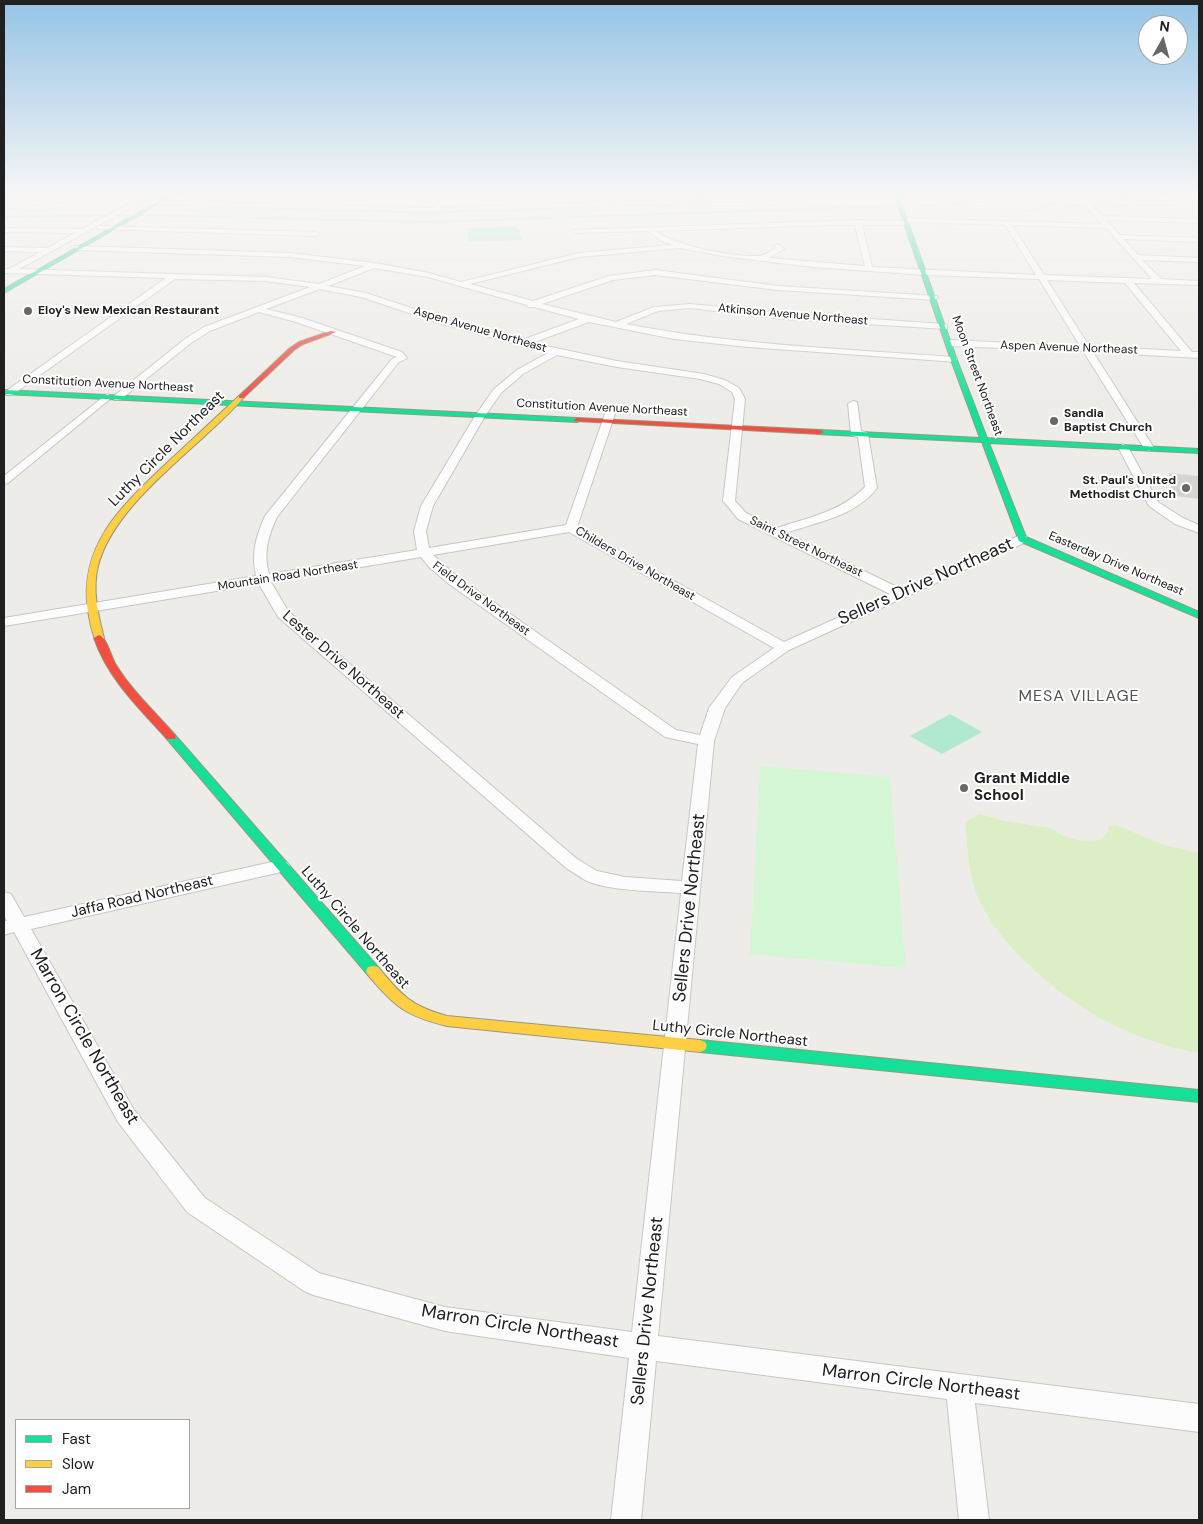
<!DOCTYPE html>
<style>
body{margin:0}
#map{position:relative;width:1203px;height:1524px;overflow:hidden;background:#eeece8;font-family:"DM Sans",sans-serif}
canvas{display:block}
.frame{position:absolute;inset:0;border:5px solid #202020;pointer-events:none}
.legend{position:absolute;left:15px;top:1419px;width:175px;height:90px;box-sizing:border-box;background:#fff;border:1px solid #a6a6a6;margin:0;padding:6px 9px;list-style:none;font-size:15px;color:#202020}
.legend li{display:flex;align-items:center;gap:10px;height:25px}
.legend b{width:25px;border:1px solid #a6a6a6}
.north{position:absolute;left:1138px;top:15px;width:50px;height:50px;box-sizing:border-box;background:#fff;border:1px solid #a6a6a6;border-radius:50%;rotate:7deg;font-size:14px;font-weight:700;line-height:20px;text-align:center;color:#202020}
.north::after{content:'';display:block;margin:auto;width:18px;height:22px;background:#686766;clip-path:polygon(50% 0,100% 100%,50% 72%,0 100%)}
</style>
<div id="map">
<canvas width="1203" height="1524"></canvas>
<div class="frame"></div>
<ul class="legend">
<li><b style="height:6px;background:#16e098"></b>Fast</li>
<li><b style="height:6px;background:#ffcf43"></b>Slow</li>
<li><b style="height:6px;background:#f24e42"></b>Jam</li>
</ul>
<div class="north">N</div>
</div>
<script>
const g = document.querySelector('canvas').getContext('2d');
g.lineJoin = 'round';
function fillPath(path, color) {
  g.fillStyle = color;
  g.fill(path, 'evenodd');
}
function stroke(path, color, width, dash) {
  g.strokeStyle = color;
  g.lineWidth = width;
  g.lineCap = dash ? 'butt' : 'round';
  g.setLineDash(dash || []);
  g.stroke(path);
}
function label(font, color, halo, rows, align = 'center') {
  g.font = font + ' "DM Sans",sans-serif';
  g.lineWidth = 4;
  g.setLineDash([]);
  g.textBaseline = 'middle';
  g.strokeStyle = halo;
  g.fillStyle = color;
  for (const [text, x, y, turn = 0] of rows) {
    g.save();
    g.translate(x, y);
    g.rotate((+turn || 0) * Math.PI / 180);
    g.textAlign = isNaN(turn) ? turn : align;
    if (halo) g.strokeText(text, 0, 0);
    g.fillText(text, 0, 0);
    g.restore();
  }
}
fillPath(new Path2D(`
 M979,814L1005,821L1051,828L1063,836L1082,841L1099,840L1107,834L1109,826L1116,825L1164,845L1199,853V1053C1165,1047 1122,1032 1093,1014C1049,987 995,941 976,893C968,871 968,845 965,822Z`), '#dbeec5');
fillPath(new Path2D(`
 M760,766L890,777L906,968L750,954Z`), '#d5f6d4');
fillPath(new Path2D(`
 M517,227L523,240L469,242L466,228Z
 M950,714L982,732L942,754L910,736Z`), '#b0e9cf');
stroke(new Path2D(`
 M4,217L139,215L428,222L953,204L986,201L1020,194`), '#b9dce4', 2);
fillPath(new Path2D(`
 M1169,473L1198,476L1199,499L1174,496Z`), '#d6d4d1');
const street = new Path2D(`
 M80,194H86C65,214 30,209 4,208V204C29,205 58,210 80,194Z
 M147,194H154L144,200L426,208H435L433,203L396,194H405L437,201L441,208L538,204L533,199L512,195L511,194L537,197L544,204L775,196V194H781V198L778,200L426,212L144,204L141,202L19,269L266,277L319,284L365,266L290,257L75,250V246H78L290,253L375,263L429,273L461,282L579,253L672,245L660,240L648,231L573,233V231L575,230L858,220L902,221L905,218L1102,224L1084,204L1048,203L1030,210L1027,208C1045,190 1074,208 1093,194H1099L1093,199L1199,202V206L1090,203L1102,216L1199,219V223L1106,220L1120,235L1199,238V242L1124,239L1138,255L1199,258V262L1142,260L1161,279L1199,281V285L1134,283L1192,352H1199V358L1093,352L1154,448L1149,451L1144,448L1083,351L949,346L945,343L949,340L1080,346L1039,279L925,275L813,267L722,256L680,248L579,257L470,284L533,301L609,276L655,270L778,286L937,296L938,298L934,300L778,290L655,275L613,280L542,304L616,322L654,307L690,304L784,313L944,324L947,325V329L784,319L690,308L658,311L626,324C734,345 845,349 954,357L957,358V362L748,347L674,339L589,322L532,343L617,361L704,374L725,380L739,388L745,399L735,501L746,513L777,528C807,518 842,511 865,487L858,437L852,436L851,434L848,404L853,401L857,402L861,431L867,432L868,434L877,488C856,516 817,522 786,533L901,589L1018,536H1026L1028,539L1026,542L789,650L742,683L725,708L714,741L658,1336L1199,1404V1432L975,1403L989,1520H959L947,1399L656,1361L641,1520H611L629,1358L445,1331L313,1295L304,1291L187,1212L118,1122L14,932L4,935V921H7L4,915V892L11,894L24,917L281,860L287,862L290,866L287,870L281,872L31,929L134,1110L205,1198L319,1273L445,1307L632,1332L681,893C655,891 607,891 585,880C578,876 571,871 565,867L278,617L259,584L4,626V618L256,576C251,554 256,536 265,516L392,359L397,357L296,322L259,312L210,331L191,343L120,400H114V396L185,339L204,327L310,287L266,281L175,279L12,395H6V391L166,278L4,273V269H9L40,252L4,251V247L47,248L75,233L4,232V228L82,229ZM909,222L1005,225L1036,275L872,267L862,225H906ZM829,225H855L865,266L769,258L784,249L778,244L774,246L776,248C771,251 764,256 758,256C732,257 676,246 656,231ZM1012,225L1106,228L1152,279L1044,275ZM374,268L428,277L527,305L528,307H534L579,319L522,340L448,320L366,293L328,286ZM1047,280L1125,283L1181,351L1089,346ZM320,289L361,297L442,324L548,353L517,370L494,389L475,416L421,506L414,531L417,550L269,574C263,554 268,536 277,517L398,363L407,358L402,352L302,318L266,309ZM557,355L617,367L700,379L719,384L732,392L735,399L723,501L725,503L738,519L890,594L784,642L577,527L617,408L612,405L607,408L566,525L429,548L426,531L433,506L485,416L501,393L523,374ZM569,532L774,648L732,677L709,708L700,735L676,730L459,578L433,555ZM421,557L430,568L449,584L665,737L698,744L682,881L625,877L597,871L577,859L288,611L271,582Z
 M99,226L316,232L319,234L316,236L97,229V227Z
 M107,394L110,395V399L8,483L4,484V476Z
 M1123,444L1128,447L1158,502L1183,518L1199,525V533L1175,524L1149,506L1118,447Z`);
const fast = new Path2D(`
 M171,194H175L4,293V289Z
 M894,194H898L957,360L987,438L1199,449V453L989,443L1026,537L1199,612V618L1019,541L982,442L817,434V430H820L980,438L951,360Z
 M4,390L577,418L581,420L577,422L4,394Z
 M171,734L175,735L378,967L380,971L378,975L373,976L368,975L167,739L166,737L167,735Z
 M700,1040L1199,1090V1102L700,1052L695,1050L693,1046L695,1042Z`);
const slow = new Path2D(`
 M239,396L244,397C201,447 115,501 98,566C92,590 98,615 104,638L102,640H96C91,632 90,620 88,611C78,543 125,503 169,461C193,439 216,417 239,396Z
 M373,966L378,967C401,995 411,1006 447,1016L700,1040L705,1042L707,1046L705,1050L700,1052L447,1026C406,1016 395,1007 368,975L366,971L368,967Z`);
const jam = new Path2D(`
 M331,331L336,332L303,344L294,350L243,398H239V396L290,348L299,342Z
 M577,418L820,430L824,432L820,434L575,421L573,420Z
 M99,635C107,638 111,657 116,665C132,691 155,712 175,735L176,737L175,739H167C139,708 108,679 94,638Z`);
stroke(street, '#c7c6c4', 2);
stroke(fast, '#98987f', 2);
stroke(slow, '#98987f', 2);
stroke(jam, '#98987f', 2);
fillPath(street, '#fcfcfc');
fillPath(fast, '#16e098');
fillPath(slow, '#ffcf43');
fillPath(jam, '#f24e42');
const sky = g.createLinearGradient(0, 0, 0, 407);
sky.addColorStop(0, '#95c4e6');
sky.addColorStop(0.48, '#f7f6f5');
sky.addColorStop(1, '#f7f6f500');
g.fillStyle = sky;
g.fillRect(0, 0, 1203, 407);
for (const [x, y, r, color] of [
 [28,311,5,"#686766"],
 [1054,421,5,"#686766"],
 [1186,488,5,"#686766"],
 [964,788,5,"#686766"]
]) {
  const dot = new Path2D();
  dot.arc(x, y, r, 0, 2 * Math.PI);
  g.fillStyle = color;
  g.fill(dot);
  stroke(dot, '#fff', 2);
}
label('bold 12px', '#202020', '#fff', [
 ["Eloy's New Mexican Restaurant",38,311],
 ["Sandia",1064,414],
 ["Baptist Church",1064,428],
 ["St. Paul's United",1176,481,"right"],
 ["Methodist Church",1176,495,"right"]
], 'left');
label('12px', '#202020', '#fff', [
 ["Atkinson Avenue Northeast",793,315,5],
 ["Aspen Avenue Northeast",480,330,16],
 ["Aspen Avenue Northeast",1069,348,2],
 ["Moon Street Northeast",977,376,70],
 ["Constitution Avenue Northeast",108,384,3],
 ["Constitution Avenue Northeast",602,408,3],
 ["Saint Street Northeast",806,547,26],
 ["Childers Drive Northeast",635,564,30],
 ["Easterday Drive Northeast",1116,564,23],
 ["Mountain Road Northeast",288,576,-9],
 ["Field Drive Northeast",481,599,36]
]);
label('15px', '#202020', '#fff', [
 ["Luthy Circle Northeast",167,449,-45],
 ["Lester Drive Northeast",343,665,41],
 ["Jaffa Road Northeast",142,897,-13],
 ["Luthy Circle Northeast",355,928,49],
 ["Luthy Circle Northeast",730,1034,6]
]);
label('bold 15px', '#202020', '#fff', [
 ["Grant Middle",974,779],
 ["School",974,796]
], 'left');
g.letterSpacing = '1px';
label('16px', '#535353', '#fff', [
 ["MESA VILLAGE",1079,697]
]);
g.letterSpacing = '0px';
label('18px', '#202020', '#fff', [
 ["Sellers Drive Northeast",926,582,-24],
 ["Sellers Drive Northeast",690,908,-84],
 ["Marron Circle Northeast",84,1037,60],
 ["Sellers Drive Northeast",648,1311,-84],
 ["Marron Circle Northeast",520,1327,9],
 ["Marron Circle Northeast",921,1383,7]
]);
</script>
